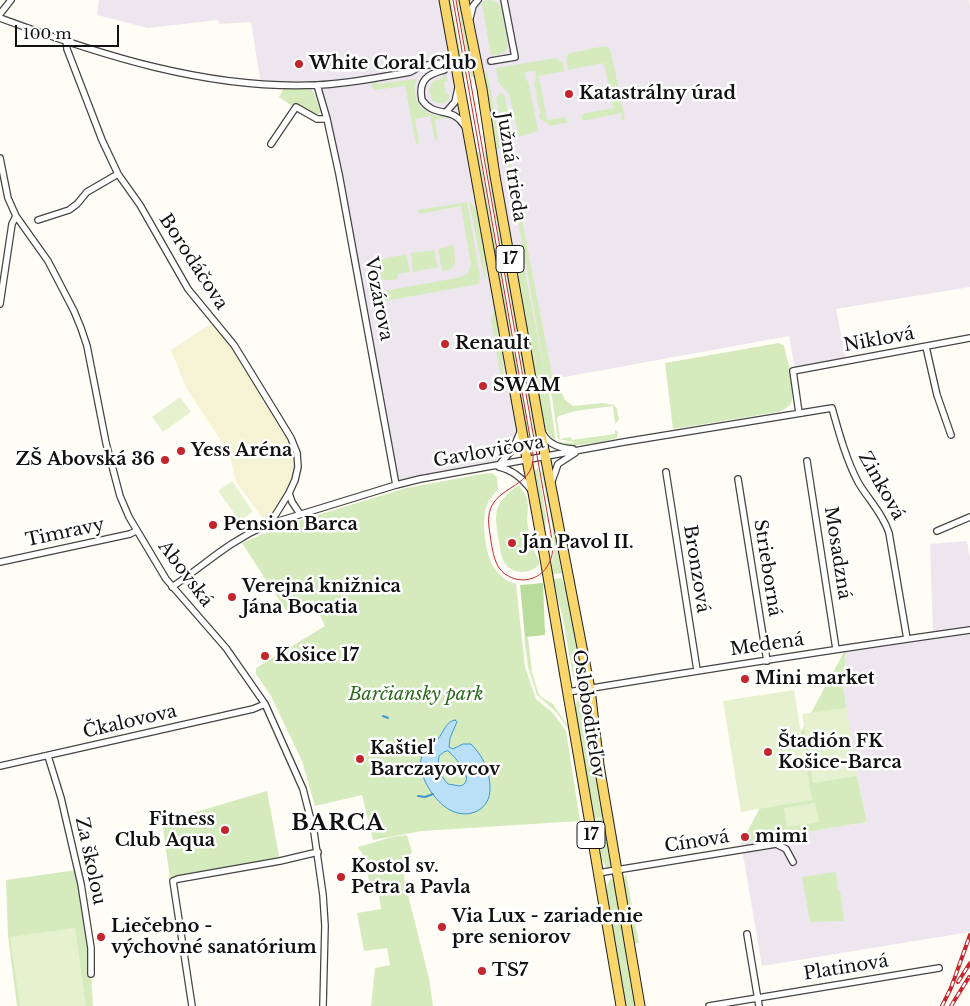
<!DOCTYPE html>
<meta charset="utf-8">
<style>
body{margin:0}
#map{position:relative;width:970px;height:1006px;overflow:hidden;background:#fffdf5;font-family:"Libre Baskerville",serif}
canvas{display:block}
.scale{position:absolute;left:15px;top:25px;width:104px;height:22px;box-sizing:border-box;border:2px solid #111;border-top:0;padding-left:6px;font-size:15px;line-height:18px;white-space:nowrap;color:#111;-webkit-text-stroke:4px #fff;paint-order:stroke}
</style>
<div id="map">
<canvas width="970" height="1006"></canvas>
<div class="scale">100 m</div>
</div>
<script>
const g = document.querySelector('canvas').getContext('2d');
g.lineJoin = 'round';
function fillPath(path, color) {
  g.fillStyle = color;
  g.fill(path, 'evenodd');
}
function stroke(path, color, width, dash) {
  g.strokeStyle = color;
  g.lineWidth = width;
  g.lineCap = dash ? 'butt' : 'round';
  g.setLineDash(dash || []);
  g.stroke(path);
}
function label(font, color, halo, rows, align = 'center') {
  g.font = font + ' "Libre Baskerville",serif';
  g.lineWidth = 5;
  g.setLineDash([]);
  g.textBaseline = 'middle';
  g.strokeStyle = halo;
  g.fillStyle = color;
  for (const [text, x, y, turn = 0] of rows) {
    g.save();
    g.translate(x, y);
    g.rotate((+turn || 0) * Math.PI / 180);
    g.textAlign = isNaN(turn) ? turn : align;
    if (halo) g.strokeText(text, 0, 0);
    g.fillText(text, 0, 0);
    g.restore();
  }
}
fillPath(new Path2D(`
 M99,0H444L521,428L517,442L497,466L396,485L339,174L317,85L261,84L251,22L219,24L218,20L148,28L97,15Z
 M464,0H969L970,7V287L836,309L846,358L795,369L789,336L532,383Z
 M967,541L970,558V932L762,966L741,843L867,822L857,776L843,686L846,648L933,635L930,544Z`), '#eee6ef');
fillPath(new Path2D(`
 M214,322L234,345L297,453L295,480L267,524L236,482L229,453L186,388L171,350Z`), '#f6f3d4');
fillPath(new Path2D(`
 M449,0H451L465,78L463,79L476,152H479L531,445L527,435L462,79Z
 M457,0H459L478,93L538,441L536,444L484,151L487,150L474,77H471Z
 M489,0L495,1L501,7L508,46C506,54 498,54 491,56L482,4L483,1Z
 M605,46L608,47L611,52L625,119L622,120L621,113L582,121V114L613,108L604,63L568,70L566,56L570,53Z
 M556,58L563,63L565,71L539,76L547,120L566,117L567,122H570L550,126L539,118C541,106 539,110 537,101C536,95 538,92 534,85L536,77L535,71L525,72L526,79L529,84L538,131L519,137L509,94L498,82L496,68Z
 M485,71H487L501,147L496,150L487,99Z
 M443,73H445L447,81L444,82L446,94H449V98L445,103H437L432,100L429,89L433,81L443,78Z
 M416,79H417C411,95 418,110 434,115C439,117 445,115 450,117L435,120L438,141L435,140L430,116L415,119L419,143L416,144L405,86L375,90L371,86L372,81H377L378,84Z
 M310,87L314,93L321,113L314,115L295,102L292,106L279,97L284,88Z
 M500,93L503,94L505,97L513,140L505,145L496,98Z
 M513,142L516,158L511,163L518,201L515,202L505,147Z
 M467,202L480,277L479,284L385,301L384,291L461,277L468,273L471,265L461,206L419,214L418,210Z
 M469,202C485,210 487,265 485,281Z
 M520,209L554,385L561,391L565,400L573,406L602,403L614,405L617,409L619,420L615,424L613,406L575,411L559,416L557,418L560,439L571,437L572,440L615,434V430L618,432L617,438C598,443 578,447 559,444V442L573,443L574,442L558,439L552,397L546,378L516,210Z
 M454,245L455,264L450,270L442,271L438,249Z
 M434,250L438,267L413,272L411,253Z
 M406,254L410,272L398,274V278L394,280H384L381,278L378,260Z
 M522,257L549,394L556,443L546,430L543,421L514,258Z
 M490,280L500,333L504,378L501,379L491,320L494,312Z
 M779,343L784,346C787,360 797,389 791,403C788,408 783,410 778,412L673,429L665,363Z
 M538,468L546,517L545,537L534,476V471Z
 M541,468L544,474L562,573L552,575C550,564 554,555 554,544C553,519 545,493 541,468Z
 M492,473L497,477L498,490C494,494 489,499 487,505C481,520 485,552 493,566C498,575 506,581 516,584L525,667L536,699L552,712L566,731L580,821L422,831L373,840L362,795L315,806L302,761L271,696L256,674V668L325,626L313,600L287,612L242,543L285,525L406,488L482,474Z
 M519,485L527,498L528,506L527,521L532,546L539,561V565C528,575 510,575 503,560C500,553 500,545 498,537C497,527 494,517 498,507C502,498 511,490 519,485Z
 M562,578L573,616L584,680L583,684L580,685L576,682L573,676L563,619L553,579Z
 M524,637H528L532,672L538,692L541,697L553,704L570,729L585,820L584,821L569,730L557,713L537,695L528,667Z
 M846,648L843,686L857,776L867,822L741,843Z
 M584,693L587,699L592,746L603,817L594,819L575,710L577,699Z
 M267,791L280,861L173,881L170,878L162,822Z
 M604,818L612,865L610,867H606L601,858L594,820Z
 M407,835L412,852L406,862L404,879L429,978L433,1006H371L375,968L390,965L387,948L364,951L357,913L381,909L378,888L371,889L362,852L359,850L358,847L392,837Z
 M77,870L88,924L93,1006H17L8,936L6,880Z
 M836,872L838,890H840L844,921L810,922L802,877Z
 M626,874L639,943L633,944L623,880Z
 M610,879H612L614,881L636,1006H625L606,894L607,885Z`), '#d5ebbd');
fillPath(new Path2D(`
 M543,583L545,635L525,637L520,585Z`), '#b9dc9c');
fillPath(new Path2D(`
 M180,397L191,412L163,432L152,417Z
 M232,481L253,512L240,521L218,491Z
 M794,690L812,800L741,812L723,701Z
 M846,708L857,776L813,783L802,714Z
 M815,803L819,822L787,827L784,808Z
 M75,928L86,1006H20L10,937Z`), '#e6f2cf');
const water = new Path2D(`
 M455,720L457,722L450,738L449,747L453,749L463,744H471C483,756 490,771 490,788C491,810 468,820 450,810C435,802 418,777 421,759C423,749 432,745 438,739C443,733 446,721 455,720ZM448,751C454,755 469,774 466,781C465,784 463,785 460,786L448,784C440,775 437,768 439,756L444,752Z`);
fillPath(water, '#b9e0f7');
stroke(water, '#3f96cf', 1);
stroke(new Path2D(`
 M383,716L388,718
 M410,774L422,770
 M418,796L425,797L433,794`), '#3f96cf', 2);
stroke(new Path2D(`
 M444,70L491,61`), '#dbdad3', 5.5, [5.5, 3]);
const minor = new Path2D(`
 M0,14L11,0
 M0,18C101,55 208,90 317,85C348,84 380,77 410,72L421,66L442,63
 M470,18L473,6L478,0
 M66,40L67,49L102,140L118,174L140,205L188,289L234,345L277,415L291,438L297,453L298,467L295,480L289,493L276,514L268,524
 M491,61L515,57L504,0
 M444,70C427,74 418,81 422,100C434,118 452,106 464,125
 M317,85L327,119L339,174L396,485
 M446,112L455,102L458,88
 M271,144L296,107L317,119H327
 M0,158L8,198L16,216L48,261L74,311L81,328L87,346L106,443L120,496L129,517L166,579L226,648L265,704L303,789L314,832L323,895L325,926L323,1006
 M38,220L69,210L77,204L87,192L118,174
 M0,304L12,224L16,216
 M926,347L937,395L951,435
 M799,413L793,371L970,338
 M543,434C550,446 561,448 573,449
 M807,461L836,649
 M498,466L513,449L521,430
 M499,467C513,470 523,479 531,490
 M666,472L697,670
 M738,479L767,661
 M552,481L558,464L575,453
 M289,493L292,502L300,514
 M937,531L970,517
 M0,562L130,534L136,531
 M172,587C206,564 228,542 266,525L396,485L420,479L624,442L832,408C839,433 846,459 858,482C868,499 883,514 889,533L907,639
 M568,692C702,670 836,649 970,630
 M48,756L61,798L81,884L91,948V974
 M0,766L253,709L265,704
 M598,873L776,844L786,849L793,862
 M747,934L759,1006
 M192,1006L173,881L178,879L280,861L318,852
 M709,1006L939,968`);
const primary = new Path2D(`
 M444,0L545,559L621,1006
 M464,0L482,89L495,176L540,429L590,689L599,765L640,1006`);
stroke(minor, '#444', 8);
stroke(primary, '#222', 11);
stroke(minor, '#fff', 5.5);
stroke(primary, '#f9d66b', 9);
stroke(new Path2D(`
 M453,0L533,454C536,493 483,483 489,527C491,539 492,557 499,568C513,586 540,583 549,563C553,556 553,548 552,540L456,0`), '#c4262e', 1);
const rail = new Path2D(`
 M958,982L970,963
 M942,1006L951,988L970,935
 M951,1006L969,977`);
stroke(rail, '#c4262e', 4);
stroke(rail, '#fff', 2, [5.5]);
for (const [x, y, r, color] of [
 [299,64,5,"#c4262e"],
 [569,94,5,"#c4262e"],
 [445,344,5,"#c4262e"],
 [483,386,5,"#c4262e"],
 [181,451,5,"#c4262e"],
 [165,460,5,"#c4262e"],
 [213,525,5,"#c4262e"],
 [512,543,5,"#c4262e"],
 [232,597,5,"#c4262e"],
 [265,656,5,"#c4262e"],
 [745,679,5,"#c4262e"],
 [768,752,5,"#c4262e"],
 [360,759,5,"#c4262e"],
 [225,830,5,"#c4262e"],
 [745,837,5,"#c4262e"],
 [341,877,5,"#c4262e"],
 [442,927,5,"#c4262e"],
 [101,937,5,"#c4262e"],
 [482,971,5,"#c4262e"]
]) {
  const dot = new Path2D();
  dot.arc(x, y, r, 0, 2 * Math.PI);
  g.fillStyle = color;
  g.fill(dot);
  stroke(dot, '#fff', 2);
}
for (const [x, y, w] of [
 [510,259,28],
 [591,835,28]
]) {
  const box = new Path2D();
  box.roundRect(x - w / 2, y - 13.5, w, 27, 4);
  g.fillStyle = '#fff';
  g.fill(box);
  stroke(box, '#111', 1);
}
label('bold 16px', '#111', null, [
 ["17",510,259],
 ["17",591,835]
]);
label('bold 18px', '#111', '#fff', [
 ["White Coral Club",309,64],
 ["Katastrálny úrad",579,94],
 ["Renault",455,344],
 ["SWAM",493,386],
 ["Yess Aréna",191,451],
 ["ZŠ Abovská 36",155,460,"right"],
 ["Pension Barca",223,525],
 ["Ján Pavol II.",522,543],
 ["Verejná knižnica",242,587],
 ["Jána Bocatia",242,608],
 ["Košice 17",275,656],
 ["Mini market",755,679],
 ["Štadión FK",778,742],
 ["Košice-Barca",778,763],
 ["Kaštieľ",370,749],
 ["Barczayovcov",370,770],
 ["Fitness",215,820,"right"],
 ["Club Aqua",215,841,"right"],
 ["mimi",755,837],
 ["Kostol sv.",351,867],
 ["Petra a Pavla",351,888],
 ["Via Lux - zariadenie",452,917],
 ["pre seniorov",452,938],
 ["Liečebno -",111,927],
 ["výchovné sanatórium",111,948],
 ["TS7",492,971]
], 'left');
label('18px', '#111', '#fff', [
 ["Južná trieda",511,167,81],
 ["Borodáčova",193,262,57],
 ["Vozárova",378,299,79],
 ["Niklová",879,340,-10],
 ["Gavlovičova",489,452,-10],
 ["Zinková",881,486,61],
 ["Timravy",65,533,-12],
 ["Mosadzná",837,553,81],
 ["Strieborná",767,568,81],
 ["Bronzová",696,569,81],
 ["Abovská",185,574,53],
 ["Medená",767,645,-8],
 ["Osloboditeľov",588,714,81],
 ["Čkalovova",130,722,-13],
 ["Cínová",697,842,-9],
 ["Za školou",90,861,78],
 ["Platinová",846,968,-9]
]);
label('italic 18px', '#2f6b1f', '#fff', [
 ["Barčiansky park",416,695]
]);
g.letterSpacing = '1px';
label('bold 22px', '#111', '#fff', [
 ["BARCA",338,824]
]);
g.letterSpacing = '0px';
</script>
